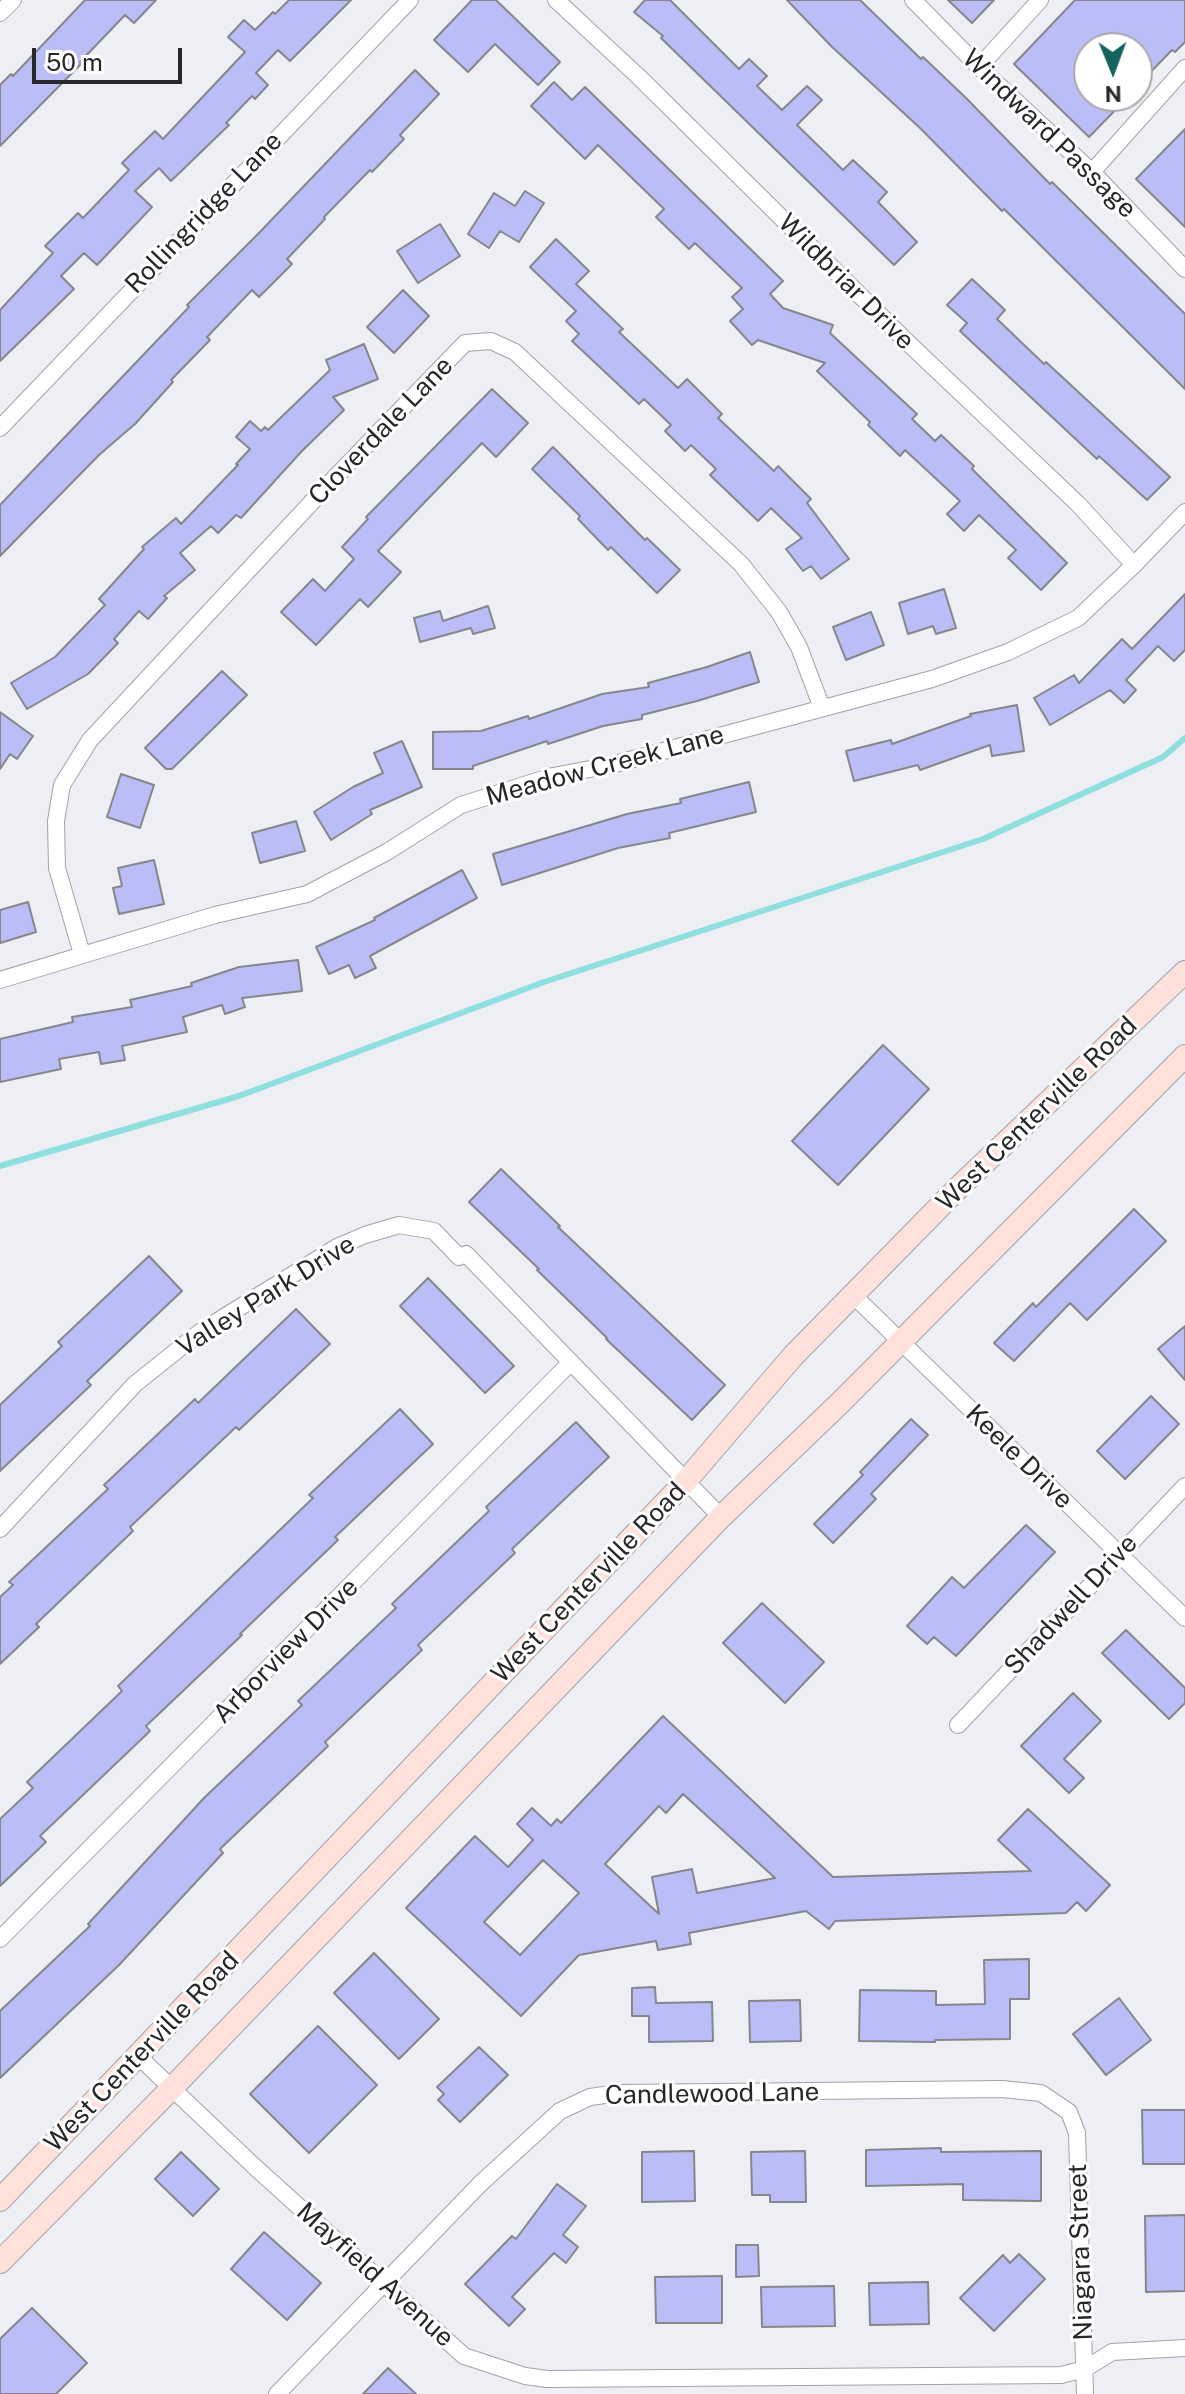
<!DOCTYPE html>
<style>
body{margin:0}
#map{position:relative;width:1185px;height:2394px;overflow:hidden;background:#edeff5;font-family:"Public Sans",sans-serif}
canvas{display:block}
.north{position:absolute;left:1073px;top:32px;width:80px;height:80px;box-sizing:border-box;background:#fff;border:2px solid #a9a9aa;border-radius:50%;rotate:179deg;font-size:22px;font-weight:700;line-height:32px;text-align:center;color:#28282b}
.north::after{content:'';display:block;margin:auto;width:28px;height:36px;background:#15635f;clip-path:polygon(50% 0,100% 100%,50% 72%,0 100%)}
.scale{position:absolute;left:32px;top:48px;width:150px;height:36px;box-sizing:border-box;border:4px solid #28282b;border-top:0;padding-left:10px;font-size:24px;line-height:28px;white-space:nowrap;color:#28282b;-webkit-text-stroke:6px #fff;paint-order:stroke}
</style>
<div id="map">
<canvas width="1185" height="2394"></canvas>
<div class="north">N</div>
<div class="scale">50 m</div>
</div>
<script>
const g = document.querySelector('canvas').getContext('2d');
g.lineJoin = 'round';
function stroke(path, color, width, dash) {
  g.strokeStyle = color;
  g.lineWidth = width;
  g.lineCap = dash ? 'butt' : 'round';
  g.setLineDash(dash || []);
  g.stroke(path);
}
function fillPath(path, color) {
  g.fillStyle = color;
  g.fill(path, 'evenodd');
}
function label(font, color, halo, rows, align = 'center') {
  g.font = font + ' "Public Sans",sans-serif';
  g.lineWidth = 6;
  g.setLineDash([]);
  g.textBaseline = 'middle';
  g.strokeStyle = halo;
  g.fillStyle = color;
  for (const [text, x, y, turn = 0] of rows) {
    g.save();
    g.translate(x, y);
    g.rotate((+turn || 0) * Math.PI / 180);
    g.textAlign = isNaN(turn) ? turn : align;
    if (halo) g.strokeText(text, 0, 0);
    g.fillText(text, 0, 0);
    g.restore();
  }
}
stroke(new Path2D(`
 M0,1166L239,1096L544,982L983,839L1163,757L1185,738`), '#8fdfdf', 6);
const building = new Path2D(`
 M85,0H156L134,23L125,15L80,62L81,64L0,146V85L11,74L13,76Z
 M289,0H351L290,61L278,50L256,73L268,85L255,99L252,96L226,123L229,125L171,181L159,168L135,191L152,207L97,265L84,253L61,276L74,289L0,361V310L53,253L45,246L78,213L83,218L129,170L122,163L155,131L163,139L245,52L228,37L244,20L255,30L273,12L275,14Z
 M472,0H496L560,62L538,85L495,44L468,72L434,40Z
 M645,0H670L739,69L749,59L767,76L757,86L782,110L807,86L822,100L797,125L843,170L853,160L887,192L878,202L917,242L894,265L661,38L663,36L634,12Z
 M787,0H860L921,59L923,57L966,98L1050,184L1052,182L1185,314V389L1004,209L1002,211L920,128L831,46Z
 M948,0H994L972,23Z
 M1075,0H1185V42L1175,52L1172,50L1137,86V48H1089V96H1129L1089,137L1014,64Z
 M415,70L439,94L400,135L404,139L372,172L370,170L324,217L325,219L287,259L292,264L259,297L252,290L207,337L210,340L171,380L173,382L135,424L99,455L0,556V505L189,307L187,305L258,234Z
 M554,82L572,100L585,87L783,281L770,294L783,308L833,325L830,333L917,414L912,419L935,441L941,435L974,466L972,469L1067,563L1041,590L1008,558L1016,550L979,515L964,531L947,514L960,501L905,450L900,456L868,425L870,422L817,371L825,363L758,340L752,345L730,321L743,309L732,297L742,288L695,243L689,249L656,217L664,209L598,145L585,159L531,106Z
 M1185,129V227L1136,179Z
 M525,191L544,203L519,242L500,231L489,248L468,234L494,193L515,206Z
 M440,224L460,256L418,283L397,251Z
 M556,239L589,271L576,284L623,329L619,332L678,388L687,379L722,414L718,418L774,471L778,466L811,499L807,503L849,559L821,579L811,566L803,571L786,549L802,538L771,508L758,521L710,475L716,469L691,445L685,451L665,431L671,425L644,399L639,404L572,341L579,334L566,321L576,311L530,267Z
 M972,279L1005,310L997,319L1044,364L1046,362L1170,477L1147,500L1099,456L1097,459L960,331L967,323L947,305Z
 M403,290L429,316L394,353L367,327Z
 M364,344L378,379L333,397L344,410L301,452L241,518L236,515L218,533L211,526L180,553L195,570L164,596L167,598L148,619L139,611L114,639L118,643L88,674L27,709L11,683L55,657L105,605L99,599L144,549L142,547L176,518L181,524L238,465L236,464L250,449L236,437L250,421L261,431L265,427L268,430L330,370L326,360Z
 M492,389L528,423L496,457L482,443L422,505L378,551L401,572L368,607L360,599L316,645L281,612L313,579L325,591L354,559L342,547L368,519L366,517Z
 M553,447L645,540L647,538L680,570L657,593L611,547L608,550L578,519L580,516L532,469Z
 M944,589L956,628L936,634L933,626L908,634L899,603Z
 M1185,594V650L1174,661L1158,646L1126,680L1136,690L1124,703L1110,690L1050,725L1034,698L1074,675L1079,683L1122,639L1132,649Z
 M488,606L495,628L473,634L471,628L420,642L414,618L440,611L443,621Z
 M871,612L884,645L846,660L833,627Z
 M750,652L759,682L697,701L642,715V719L603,726L548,744L547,741L473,766V769H433V732L481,731L528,716L529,719L602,694L649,687L648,683L707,667Z
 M222,671L247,695L172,769H166L145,748Z
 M1017,705L1024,751L992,756L990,745L920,770L918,765L854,781L846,751L891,740L892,744L971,716L970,714Z
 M0,712L33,736L17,759L10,754L0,769Z
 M402,741L422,787L370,810L372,814L331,840L314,812L353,787L383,773L374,753Z
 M121,774L154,785L140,828L107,817Z
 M749,782L756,812L669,833L670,838L618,848L502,885L493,854L627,814L681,803L680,799Z
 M296,821L305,851L260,863L252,833Z
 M154,860L164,904L119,914L113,888L122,886L118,868Z
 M462,870L477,898L370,956L376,968L355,978L349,965L329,974L316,947L375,920L374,918Z
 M28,902L36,932L0,943V910Z
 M298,960L302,991L242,998L245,1007L225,1014L222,1005L183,1017L187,1032L122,1046L125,1060L101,1064L99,1052L59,1059L61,1069L0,1082V1039L73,1022L72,1017L132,1007L130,1000L192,986L191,983L239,967Z
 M883,1045L929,1089L838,1185L792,1141Z
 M501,1169L560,1226L558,1227L725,1385L692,1420L606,1339L607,1338L537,1270L539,1269L469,1202Z
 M1134,1209L1166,1241L1087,1320L1070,1303L1014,1361L994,1343L1033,1303L1036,1307Z
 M149,1256L182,1291L87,1381L91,1385L0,1471V1405L62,1346L58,1342Z
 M428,1278L514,1366L485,1393L400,1306Z
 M296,1309L330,1344L239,1430L236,1427L130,1527L133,1531L36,1624L39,1627L0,1664V1597L13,1585L9,1582L108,1489L104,1485L195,1399L198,1403Z
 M1185,1326V1380L1158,1349Z
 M1151,1396L1179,1424L1125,1479L1097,1451Z
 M400,1409L433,1444L335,1537L338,1540L240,1634L242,1635L146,1726L150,1731L40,1836L46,1842L0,1886V1819L33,1788L27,1782L122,1691L118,1686L313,1498L309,1495Z
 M911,1419L928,1435L871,1494L876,1499L833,1543L814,1524L863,1475L860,1472Z
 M576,1422L609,1457L512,1549L515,1553L418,1645L422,1650L325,1742L328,1746L220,1849L223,1853L119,1965L0,2078V2011L90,1926L88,1924L205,1797L302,1705L298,1701L396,1608L392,1604L489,1511L486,1507Z
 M1026,1525L1055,1552L956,1656L934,1637L927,1644L907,1626L952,1577L964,1588Z
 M762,1603L824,1662L785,1703L723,1643Z
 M1126,1630L1185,1688V1703L1169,1719L1102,1653Z
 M1073,1693L1101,1721L1064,1759L1084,1778L1069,1793L1021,1746Z
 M663,1716L833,1877L1031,1871L998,1840L1028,1809L1110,1885L1086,1911L1077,1902L1066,1913L835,1921L829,1929L806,1911L689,1933L691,1944L658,1950L656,1941L579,1955L521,2016L406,1908L475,1836L508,1867L533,1840L517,1824L532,1808L551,1826L557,1819L561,1823ZM683,1794L775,1878L697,1893L692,1869L652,1877L659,1914L605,1864L659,1806L666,1813ZM543,1860L579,1893L520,1955L484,1922Z
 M374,1953L439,2019L399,2059L334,1993Z
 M1029,1959V1999H1010V2039L935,2040V2042L859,2041L860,1990L936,1991V2005L985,2004L984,1960Z
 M655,1987L656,2003L712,2002L713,2041L649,2042V2016H632V1988Z
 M1119,1998L1151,2040L1106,2075L1073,2034Z
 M800,2000L801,2041L750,2042L749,2001Z
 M318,2026L377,2085L309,2153L250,2094Z
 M479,2047L508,2075L460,2122L438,2100L444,2094L437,2087Z
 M1142,2110H1185V2164H1143Z
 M941,2148V2152L1041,2151V2201L963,2200V2184L866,2186V2150Z
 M694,2151L695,2201L642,2202V2152Z
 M805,2151L806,2202H770V2195H752L751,2152Z
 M181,2152L219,2189L193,2216L155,2179Z
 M557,2184L586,2206L563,2235L578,2247L566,2263L554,2253L512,2297L525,2309L509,2326L465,2284L512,2236L516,2239Z
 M1185,2215V2291L1146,2292L1145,2216Z
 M264,2232L321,2283L287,2320L231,2269Z
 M736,2245H758L759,2276L736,2277Z
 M1019,2254L1045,2279L994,2331L960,2298L1003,2255L1010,2263Z
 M722,2276V2323H656L655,2277Z
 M928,2282L929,2324L870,2325L869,2283Z
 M834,2286L835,2326L762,2327L761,2287Z
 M32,2308L87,2363L56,2394H0V2339Z
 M388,2368L416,2394H363Z`);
fillPath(building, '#bbbef6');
stroke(building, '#86868c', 2);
const street = new Path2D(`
 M556,0L640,78L904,339L1078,504L1134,565
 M913,0L979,67L1092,172L1185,269
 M0,13L13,0
 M979,67L1040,0
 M1092,172L1185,68
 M0,428L410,0
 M82,954L57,868L56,821L62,785L90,740L324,489L465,343L491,341L515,352L741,564L779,612L799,647L822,708
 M0,980L215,915L307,894L387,852L461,805L553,776L611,765L932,679L1008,652L1078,618L1134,565L1185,512
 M853,1295L1185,1618
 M0,1529L135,1384L200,1332L337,1247L365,1235L399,1225L434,1231L459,1257L466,1254L721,1517
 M958,1725L1185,1486
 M0,1939L571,1362
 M138,2056L256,2168L464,2356L525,2376L547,2379L1061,2375L1085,2369L1112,2352L1185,2348
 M277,2394L480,2184L560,2111L590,2097L619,2093L1002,2089L1041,2093L1069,2112L1077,2133L1085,2394`);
const secondary = new Path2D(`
 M0,2200L685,1482L793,1356L959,1187L1185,972
 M0,2262L171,2089L721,1517L841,1402L1185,1056`);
stroke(street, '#a1a3a8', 18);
stroke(secondary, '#a1a3a8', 24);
stroke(street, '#fff', 16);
stroke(secondary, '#fee1da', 22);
label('26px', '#28282b', '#fff', [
 ["Windward Passage",1049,134,44],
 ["Rollingridge Lane",204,213,-46],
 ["Wildbriar Drive",846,282,45],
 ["Cloverdale Lane",381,431,-46],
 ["Meadow Creek Lane",605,766,-15],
 ["West Centerville Road",1037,1114,-44],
 ["Valley Park Drive",266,1296,-32],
 ["Keele Drive",1019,1457,44],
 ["West Centerville Road",589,1583,-46],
 ["Shadwell Drive",1071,1605,-47],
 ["Arborview Drive",286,1651,-45],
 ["West Centerville Road",142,2052,-46],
 ["Candlewood Lane",712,2094,-1],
 ["Niagara Street",1081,2252,-92],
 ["Mayfield Avenue",375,2275,42]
]);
</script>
